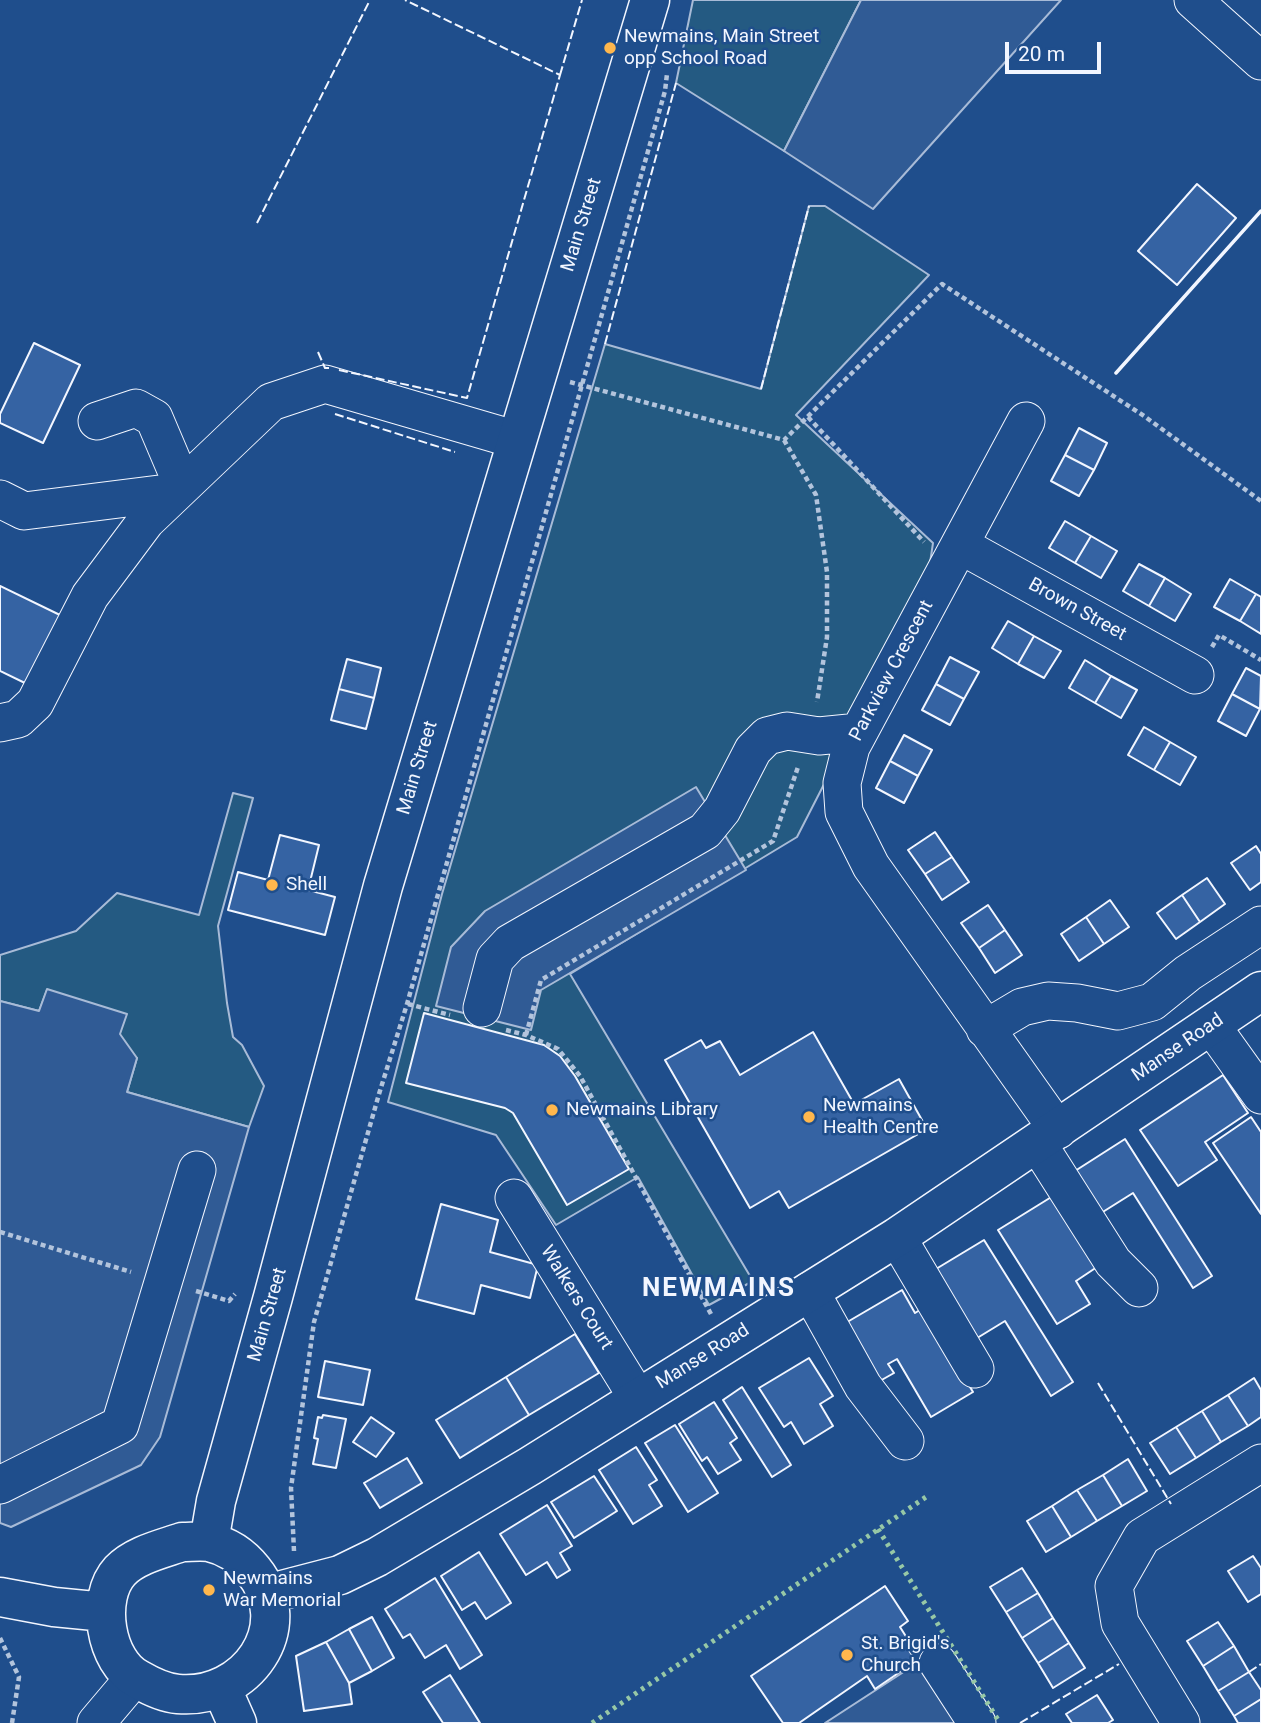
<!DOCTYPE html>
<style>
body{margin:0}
#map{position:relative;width:1261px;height:1723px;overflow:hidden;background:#1f4e8c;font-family:Roboto,sans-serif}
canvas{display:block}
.scale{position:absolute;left:1005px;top:42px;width:96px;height:32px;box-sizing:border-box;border:4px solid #f2f6ff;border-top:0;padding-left:9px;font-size:21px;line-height:24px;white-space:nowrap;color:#f2f6ff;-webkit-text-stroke:5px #1f4e8c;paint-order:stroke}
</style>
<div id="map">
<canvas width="1261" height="1723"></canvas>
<div class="scale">20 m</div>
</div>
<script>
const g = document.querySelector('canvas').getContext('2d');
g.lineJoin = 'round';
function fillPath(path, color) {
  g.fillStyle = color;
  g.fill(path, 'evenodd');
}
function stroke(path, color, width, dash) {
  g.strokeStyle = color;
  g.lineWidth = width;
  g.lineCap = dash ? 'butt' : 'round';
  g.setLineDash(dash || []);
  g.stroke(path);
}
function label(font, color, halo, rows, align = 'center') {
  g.font = font + ' Roboto,sans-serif';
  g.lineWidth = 5;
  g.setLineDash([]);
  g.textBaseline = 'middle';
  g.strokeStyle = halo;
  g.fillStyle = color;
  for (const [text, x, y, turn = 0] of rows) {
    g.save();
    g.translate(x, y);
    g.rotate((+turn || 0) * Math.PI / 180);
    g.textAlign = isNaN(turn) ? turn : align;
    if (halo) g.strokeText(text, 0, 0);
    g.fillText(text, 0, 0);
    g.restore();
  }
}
const green = new Path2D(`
 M693,0H861L784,151L676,83Z
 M809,206H825L929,275L796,415L933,543L927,583L797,837L570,974L753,1281L709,1305L638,1177L556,1225L496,1135L388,1102L442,894L605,344L761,389Z
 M233,793L253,798L218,926L227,1003L233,1037L242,1045L264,1086L249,1127L127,1092L137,1058L47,990L39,1011L0,1001V955L76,931L117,893L199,915Z`);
fillPath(green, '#245a82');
stroke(green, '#a8bbd7', 2);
const parking = new Path2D(`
 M861,0H1061L873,209L784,151Z
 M696,787L746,870L541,990L531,1030L436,1006L451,947L485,911Z
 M47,989L127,1014L120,1034L137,1058L127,1092L249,1127L160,1437L141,1465L11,1527L0,1523V1001L39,1011Z
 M939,1649L987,1723H825Z`);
fillPath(parking, '#305b95');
stroke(parking, '#a8bbd7', 2);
const building = new Path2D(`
 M1197,184L1236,218L1177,285L1138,251Z
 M34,343L80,365L43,443L0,423V414Z
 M1079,428L1107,443L1094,470L1065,455Z
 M1065,455L1094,470L1079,496L1051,481Z
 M1065,521L1091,536L1075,563L1049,548Z
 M1091,536L1117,551L1101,578L1075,563Z
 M1139,564L1165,578L1149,606L1123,591Z
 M1165,578L1191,594L1175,621L1149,606Z
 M1230,579L1256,594L1240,621L1214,607Z
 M0,586L62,616L29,685L0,671Z
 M1256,594L1261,597V634L1240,621Z
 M1008,621L1034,636L1018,664L992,648Z
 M1034,636L1061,651L1044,678L1018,664Z
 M950,657L979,672L964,699L936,684Z
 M347,659L381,668L374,698L339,689Z
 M1085,660L1111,676L1095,703L1069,688Z
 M1246,668L1261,676L1260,709L1232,694Z
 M1111,676L1137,690L1121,718L1095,703Z
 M936,684L964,699L950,725L922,710Z
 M339,689L374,698L366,729L331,720Z
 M1232,694L1260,709L1246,736L1218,721Z
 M1144,727L1170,742L1154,770L1128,755Z
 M904,735L932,750L918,776L890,761Z
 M1170,742L1196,757L1180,785L1154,770Z
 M890,761L918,776L904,803L876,788Z
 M935,832L952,857L925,874L908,850Z
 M280,835L319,845L308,890L335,897L325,935L228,910L238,872L268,880Z
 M1256,846L1261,854V882L1250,890L1231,863Z
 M952,857L969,882L942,900L925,874Z
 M1207,878L1225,904L1200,922L1182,895Z
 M1182,895L1200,922L1176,939L1157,913Z
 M1110,900L1129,927L1104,944L1086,917Z
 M988,905L1005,930L979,948L961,923Z
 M1086,917L1104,944L1079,961L1061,934Z
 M1005,930L1022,955L995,973L979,948Z
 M424,1013L544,1045L560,1056L575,1076L629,1169L567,1205L513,1113L505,1108L406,1083Z
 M813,1032L854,1104L899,1079L927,1129L789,1208L779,1191L750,1208L665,1060L701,1040L706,1048L720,1041L740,1075Z
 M1223,1075L1248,1113L1205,1142L1217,1160L1178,1186L1140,1130Z
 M1251,1117L1261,1132V1214L1213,1143Z
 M1125,1139L1212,1276L1193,1288L1133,1193L1090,1220L1064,1178Z
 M1053,1196L1097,1267L1076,1281L1090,1304L1057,1324L998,1230Z
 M441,1204L498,1220L490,1252L538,1265L530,1298L481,1285L474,1314L416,1299Z
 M984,1240L1073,1382L1051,1396L1005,1321L969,1343L926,1275Z
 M902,1290L915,1313L923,1308L973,1392L931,1417L897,1359L888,1364L894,1373L871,1386L837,1328Z
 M575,1334L599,1373L529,1415L506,1377Z
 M809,1358L833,1396L820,1404L833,1426L804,1444L791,1422L784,1427L759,1388Z
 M325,1361L370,1370L363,1405L318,1397Z
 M506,1377L529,1415L460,1458L436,1420Z
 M1254,1378L1261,1390V1417L1248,1426L1228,1395Z
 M742,1387L791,1465L772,1477L723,1400Z
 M1228,1395L1248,1426L1221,1442L1202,1411Z
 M714,1402L737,1438L730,1443L741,1460L718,1474L707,1457L702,1461L679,1424Z
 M1202,1411L1221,1442L1196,1458L1176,1427Z
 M323,1415L346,1419L336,1468L313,1464L318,1439L314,1438L318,1417L322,1418Z
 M371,1417L394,1433L376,1457L353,1442Z
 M675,1425L718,1493L688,1512L645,1443Z
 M1176,1427L1196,1458L1170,1474L1150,1443Z
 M636,1447L657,1480L649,1485L662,1506L633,1524L599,1470Z
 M407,1458L422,1483L380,1508L364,1483Z
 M1128,1459L1147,1491L1122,1506L1103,1475Z
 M1103,1475L1122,1506L1097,1521L1077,1490Z
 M594,1476L617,1511L574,1538L551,1502Z
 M1077,1490L1097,1521L1071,1537L1052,1506Z
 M547,1505L572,1546L560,1553L570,1570L557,1578L547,1562L526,1575L500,1534Z
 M1052,1506L1071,1537L1046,1552L1027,1521Z
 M479,1552L511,1603L486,1619L475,1602L462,1610L441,1576Z
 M1253,1556L1261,1568V1594L1248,1602L1228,1571Z
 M1022,1568L1038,1593L1006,1612L990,1587Z
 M435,1578L482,1655L460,1669L446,1645L425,1658L410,1634L403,1638L385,1609Z
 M885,1586L908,1621L900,1627L912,1646L908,1649L916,1661L875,1689L867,1676L799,1723H783L751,1676Z
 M1038,1593L1053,1618L1022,1638L1006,1612Z
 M372,1617L394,1658L372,1671L349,1629Z
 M1053,1618L1069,1643L1038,1663L1022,1638Z
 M1218,1622L1234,1646L1203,1666L1187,1641Z
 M349,1629L372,1671L349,1683L326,1642Z
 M326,1642L349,1683L352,1704L304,1711L296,1656Z
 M1069,1643L1085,1668L1053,1688L1038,1663Z
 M1234,1646L1249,1672L1218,1691L1203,1666Z
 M1249,1672L1261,1690V1699L1234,1716L1218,1691Z
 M450,1675L480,1723H443L423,1692Z
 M1097,1695L1113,1720L1108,1723H1072L1066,1714Z
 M1261,1699V1723H1238L1234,1716Z`);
fillPath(building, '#3563a3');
stroke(building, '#f2f6ff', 2);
const minor = new Path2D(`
 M1193,0L1261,61
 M97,421L136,408L154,418L182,484
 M1026,421L851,747L842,783L844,812L871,866L1058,1130
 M0,499L24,511L175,492
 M960,545L1195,675
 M0,723L18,719L35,703L90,596L146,521L271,402L325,384L517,440
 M482,1008L495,959L510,943L705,831L722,810L753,750L767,736L787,731L819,736L859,732
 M1211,1025L1261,1095
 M985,1029L1022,1007L1048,1001L1077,1003L1118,1011L1152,1002L1188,973L1261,925
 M1038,1144L1113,1262L1139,1288
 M514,1198L637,1397
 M897,1237L975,1369
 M810,1291L863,1386L905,1441
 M0,1485L120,1425L197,1170
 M938,1663L977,1723
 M96,1723L134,1678
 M1181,1723L1120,1623L1114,1586L1142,1537L1261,1463`);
const major = new Path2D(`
 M182,1542C191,1542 201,1541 209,1542C227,1546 242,1556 253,1570C299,1627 246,1700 178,1694C165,1693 150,1686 138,1679C105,1662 95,1598 120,1571C135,1555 162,1549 182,1542Z
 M209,1542L216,1501L273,1297L383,886L650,0
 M267,1594L340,1575L377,1557L530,1466L897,1237L1261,991
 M0,1597L54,1607L105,1612
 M221,1687L237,1723`);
stroke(minor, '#f2f6ff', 39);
stroke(major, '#f2f6ff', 41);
stroke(new Path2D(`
 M570,382L784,440L942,284L1144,416L1261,501
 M808,417L924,542
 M784,440L816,495L827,572V637L817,702
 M1212,647L1219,635L1261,660
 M408,1004L450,1015
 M506,1030L526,1035L558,1049L580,1076L711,1314
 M526,1035L541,980L773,841L798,767
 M0,1232L131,1272
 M196,1291L229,1301L235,1294
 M294,1551L291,1488L314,1322L379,1094L407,1004L665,91L667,74
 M0,1638L19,1677L12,1723`), '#b3c4dc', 4.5, [5, 3.5]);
stroke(minor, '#1f4e8c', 37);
stroke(major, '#1f4e8c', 38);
stroke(new Path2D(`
 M878,1529L1000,1723
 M592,1723L926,1497`), '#97c8a6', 5, [3.5, 5]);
stroke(new Path2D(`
 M560,75L582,0
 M257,223L370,0
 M605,344L676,83
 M318,352L325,368H329
 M339,370L467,398L560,75L405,0
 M761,389L809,206
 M335,414L455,452
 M1098,1383L1171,1504
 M1249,1672L1261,1664
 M1020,1723L1119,1664`), '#f2f6ff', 2, [9, 3.5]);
stroke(new Path2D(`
 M1116,373L1261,211`), '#f2f6ff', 3.5);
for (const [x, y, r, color] of [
 [610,48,7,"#ffb74d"],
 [272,885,7,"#ffb74d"],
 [552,1110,7,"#ffb74d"],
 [809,1117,7,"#ffb74d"],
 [209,1590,7,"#ffb74d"],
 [847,1655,7,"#ffb74d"]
]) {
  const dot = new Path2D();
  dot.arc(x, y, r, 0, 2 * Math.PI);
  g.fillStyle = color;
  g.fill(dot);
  stroke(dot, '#1f4e8c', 2.5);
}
label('19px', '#f2f6ff', '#1f4e8c', [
 ["Newmains, Main Street",624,37],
 ["opp School Road",624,59],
 ["Shell",286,885],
 ["Newmains",823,1106],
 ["Health Centre",823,1128],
 ["Newmains Library",566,1110],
 ["Newmains",223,1579],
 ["War Memorial",223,1601],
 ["St. Brigid's",861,1644],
 ["Church",861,1666]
], 'left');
label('19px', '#f2f6ff', '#1f4e8c', [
 ["Main Street",582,225,-73],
 ["Brown Street",1077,610,29],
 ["Parkview Crescent",892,671,-62],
 ["Main Street",418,768,-73],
 ["Manse Road",1178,1048,-34],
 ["Walkers Court",576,1298,58],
 ["Main Street",268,1315,-74],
 ["Manse Road",703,1357,-32]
]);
g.letterSpacing = '2px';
label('bold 26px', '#f2f6ff', '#1f4e8c', [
 ["NEWMAINS",719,1289]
]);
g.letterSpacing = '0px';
</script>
